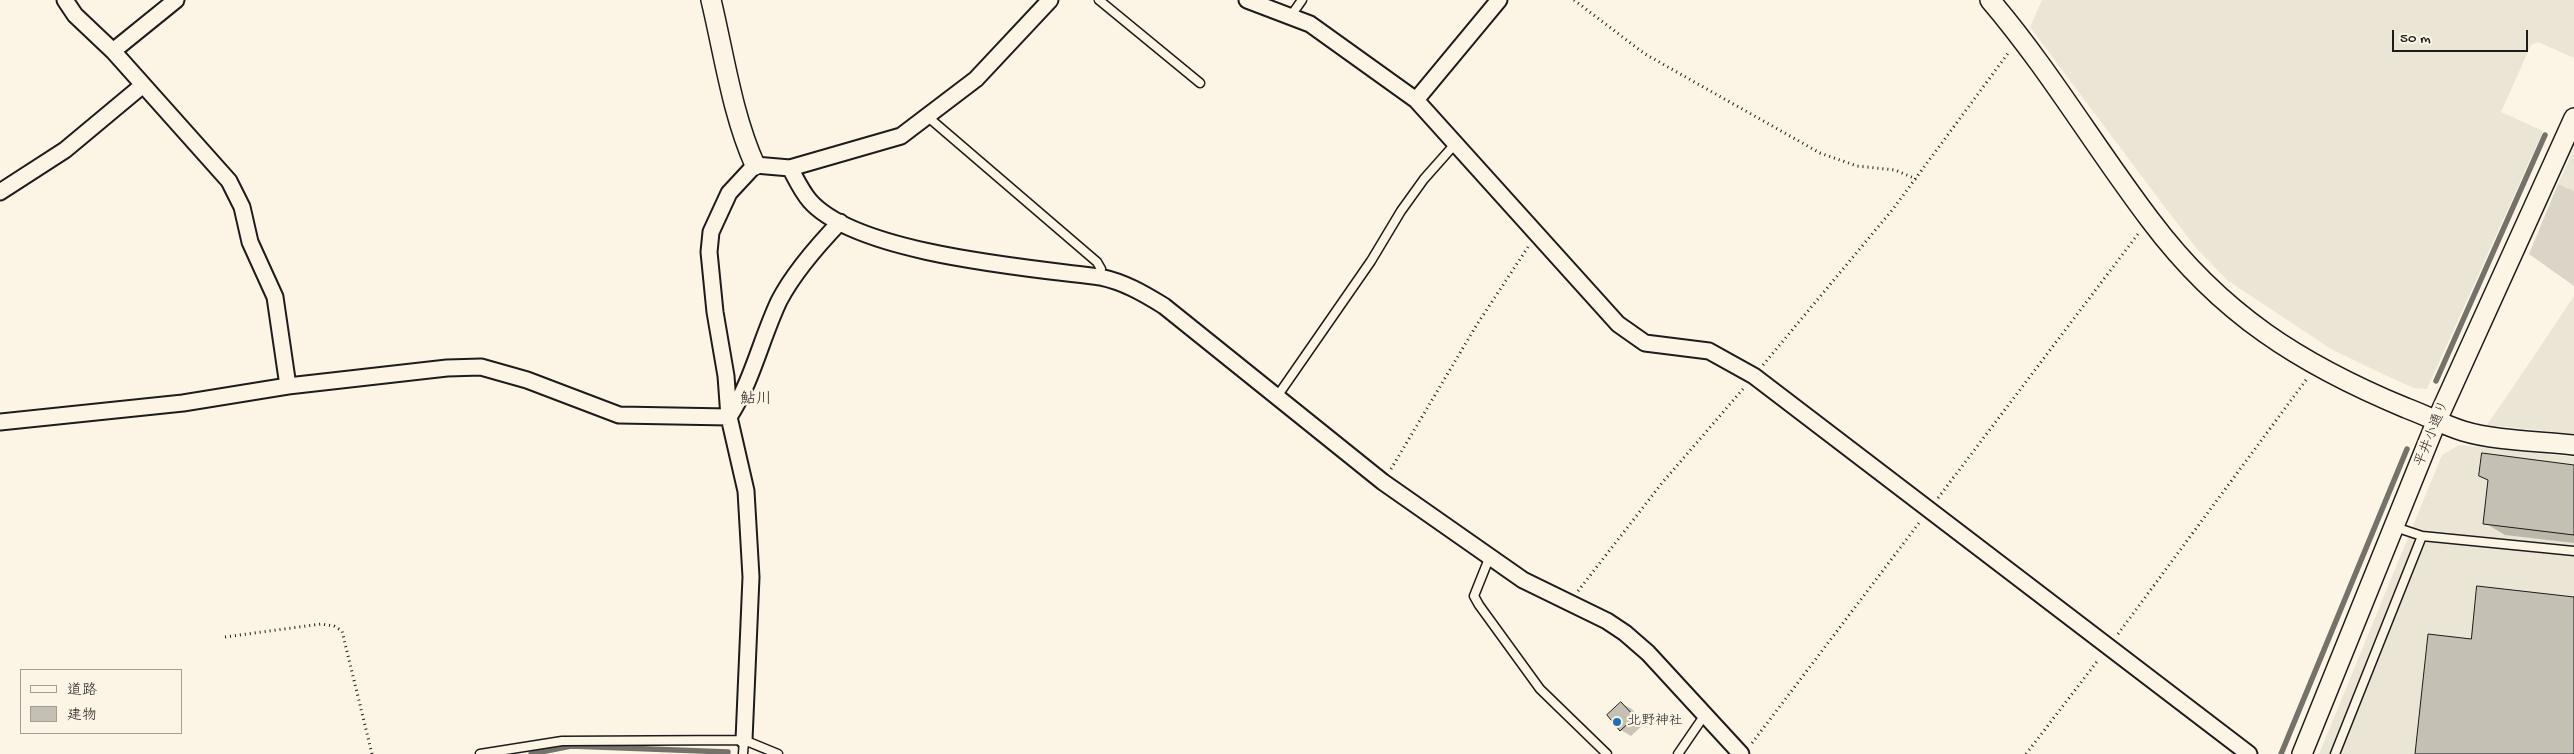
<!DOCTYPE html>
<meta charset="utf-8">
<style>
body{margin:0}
#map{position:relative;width:2574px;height:754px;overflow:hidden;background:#fcf5e5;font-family:"Gochi Hand","Klee One",sans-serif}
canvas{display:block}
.legend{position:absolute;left:20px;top:669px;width:162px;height:65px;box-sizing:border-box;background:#fcf5e5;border:1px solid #a29e95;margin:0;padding:6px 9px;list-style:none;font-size:15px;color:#1c1c1c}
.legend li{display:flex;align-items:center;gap:10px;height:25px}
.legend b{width:25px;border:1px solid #a29e95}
.scale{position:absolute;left:2392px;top:30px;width:136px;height:22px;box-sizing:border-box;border:2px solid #1c1c1c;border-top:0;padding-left:6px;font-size:15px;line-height:18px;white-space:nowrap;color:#1c1c1c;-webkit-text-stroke:4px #fcf5e5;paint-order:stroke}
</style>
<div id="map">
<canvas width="2574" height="754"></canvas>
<ul class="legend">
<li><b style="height:6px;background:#fcf5e5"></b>道路</li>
<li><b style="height:14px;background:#c4c0b3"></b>建物</li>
</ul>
<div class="scale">50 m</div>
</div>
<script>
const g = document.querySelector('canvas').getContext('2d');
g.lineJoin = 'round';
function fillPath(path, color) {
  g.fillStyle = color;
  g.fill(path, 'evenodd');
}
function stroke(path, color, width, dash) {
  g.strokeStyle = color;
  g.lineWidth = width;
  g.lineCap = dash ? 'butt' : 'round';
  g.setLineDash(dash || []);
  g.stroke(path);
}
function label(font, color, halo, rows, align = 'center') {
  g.font = font + ' "Gochi Hand","Klee One",sans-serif';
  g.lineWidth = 4.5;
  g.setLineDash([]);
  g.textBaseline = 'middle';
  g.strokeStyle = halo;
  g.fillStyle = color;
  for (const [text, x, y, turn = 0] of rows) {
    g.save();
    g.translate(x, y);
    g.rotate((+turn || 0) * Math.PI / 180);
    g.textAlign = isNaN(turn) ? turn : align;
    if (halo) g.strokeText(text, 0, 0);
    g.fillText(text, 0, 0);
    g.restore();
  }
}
fillPath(new Path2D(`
 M2042,0H2574V58L2538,42L2531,45L2501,112L2543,131L2427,389L2414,388L2389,377L2331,349L2227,280L2197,249L2161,202L2030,27Z
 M2574,149V191L2558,184Z
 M2574,296V434L2487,425L2530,362Z
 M2459,445L2574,457V754H2319L2442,455Z`), '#ebe5d6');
fillPath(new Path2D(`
 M2558,184L2574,191V286L2529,254Z`), '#dbd5c8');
fillPath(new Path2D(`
 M2574,466V543L2505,535L2485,523Z
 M1622,704L1632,709L1644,724L1631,736L1621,730Z`), '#0003');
stroke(new Path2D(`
 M2436,381L2545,135
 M531,754L571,746L728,752
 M2281,754L2407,449`), '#75726c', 5.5);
const building = new Path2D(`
 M2482,453L2574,465V535L2483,524L2488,480L2479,476Z
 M2477,586L2574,597V754H2415L2428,634L2471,639Z
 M1621,702L1635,717L1620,731L1607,715Z`);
fillPath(building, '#c4c0b3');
stroke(building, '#1c1c1c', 1);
const service = new Path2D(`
 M1099,0L1200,83
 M1290,17L1302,0
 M928,117L1097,262L1101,269L1100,277
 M1276,398L1371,261L1401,211L1424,179L1455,144
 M2395,527L2422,536L2574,551
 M1490,556L1474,596L1479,605L1540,689L1607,754
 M480,754L562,741L744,740L778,754
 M743,754L744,740
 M1678,754L1704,716
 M2335,754L2422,536`);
const minor = new Path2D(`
 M65,0L75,15L113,51L229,181L242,207L250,242L275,297L288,386
 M1247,0L1310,24L1416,100L1618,324L1645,343L1709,351L1754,376L2249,754
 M113,51L176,0
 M1416,100L1499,0
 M790,168C796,179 802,192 810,201C857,254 1030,268 1100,277C1124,282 1143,293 1164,306L1383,482L1523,580L1607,621L1625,633L1648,653L1741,754
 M0,192L65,150L143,85
 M0,422L183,403L288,386L447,368L481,367L527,380L619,415L729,417C752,382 761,339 779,301C794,272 817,246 840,222
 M744,740L751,577L746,491L729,417L726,376L715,312L709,252L711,232L729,193L755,165L790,168L901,136L976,79L1050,0`);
const tertiary = new Path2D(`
 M711,0C724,54 732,114 755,165
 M1990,0C2049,69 2096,149 2151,221C2221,314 2300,364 2406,408C2425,415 2444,425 2463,431C2496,441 2539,441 2574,445
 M2302,754L2437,420L2574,118`);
stroke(service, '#1c1c1c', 11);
stroke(minor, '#1c1c1c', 19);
stroke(tertiary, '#1c1c1c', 22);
stroke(new Path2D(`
 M1574,0L1645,54L1820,153L1857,166L1895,170L1916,179
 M1763,365L1893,209L2009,52
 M1391,469L1476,326L1528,247
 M1938,498L2138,234
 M1578,591L1662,483L1743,389
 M2118,634L2306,380
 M225,637L321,624L334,626L342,631L372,754
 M1752,743L1919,523
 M2026,754L2099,659`), '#1c1c1c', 3, [1, 4]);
stroke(service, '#fcf5e5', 8);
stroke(minor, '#fcf5e5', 15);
stroke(tertiary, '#fcf5e5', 19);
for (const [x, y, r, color] of [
 [1617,722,5,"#1f6fb2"]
]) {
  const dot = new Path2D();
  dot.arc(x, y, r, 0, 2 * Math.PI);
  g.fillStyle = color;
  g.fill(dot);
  stroke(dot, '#fcf5e5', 2);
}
label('14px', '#1c1c1c', '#fcf5e5', [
 ["平井小通り",2433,434,-68]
]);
label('14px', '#1c1c1c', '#fcf5e5', [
 ["北野神社",1627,722]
], 'left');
label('16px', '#1c1c1c', '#fcf5e5', [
 ["鮎川",756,401]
]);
</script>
